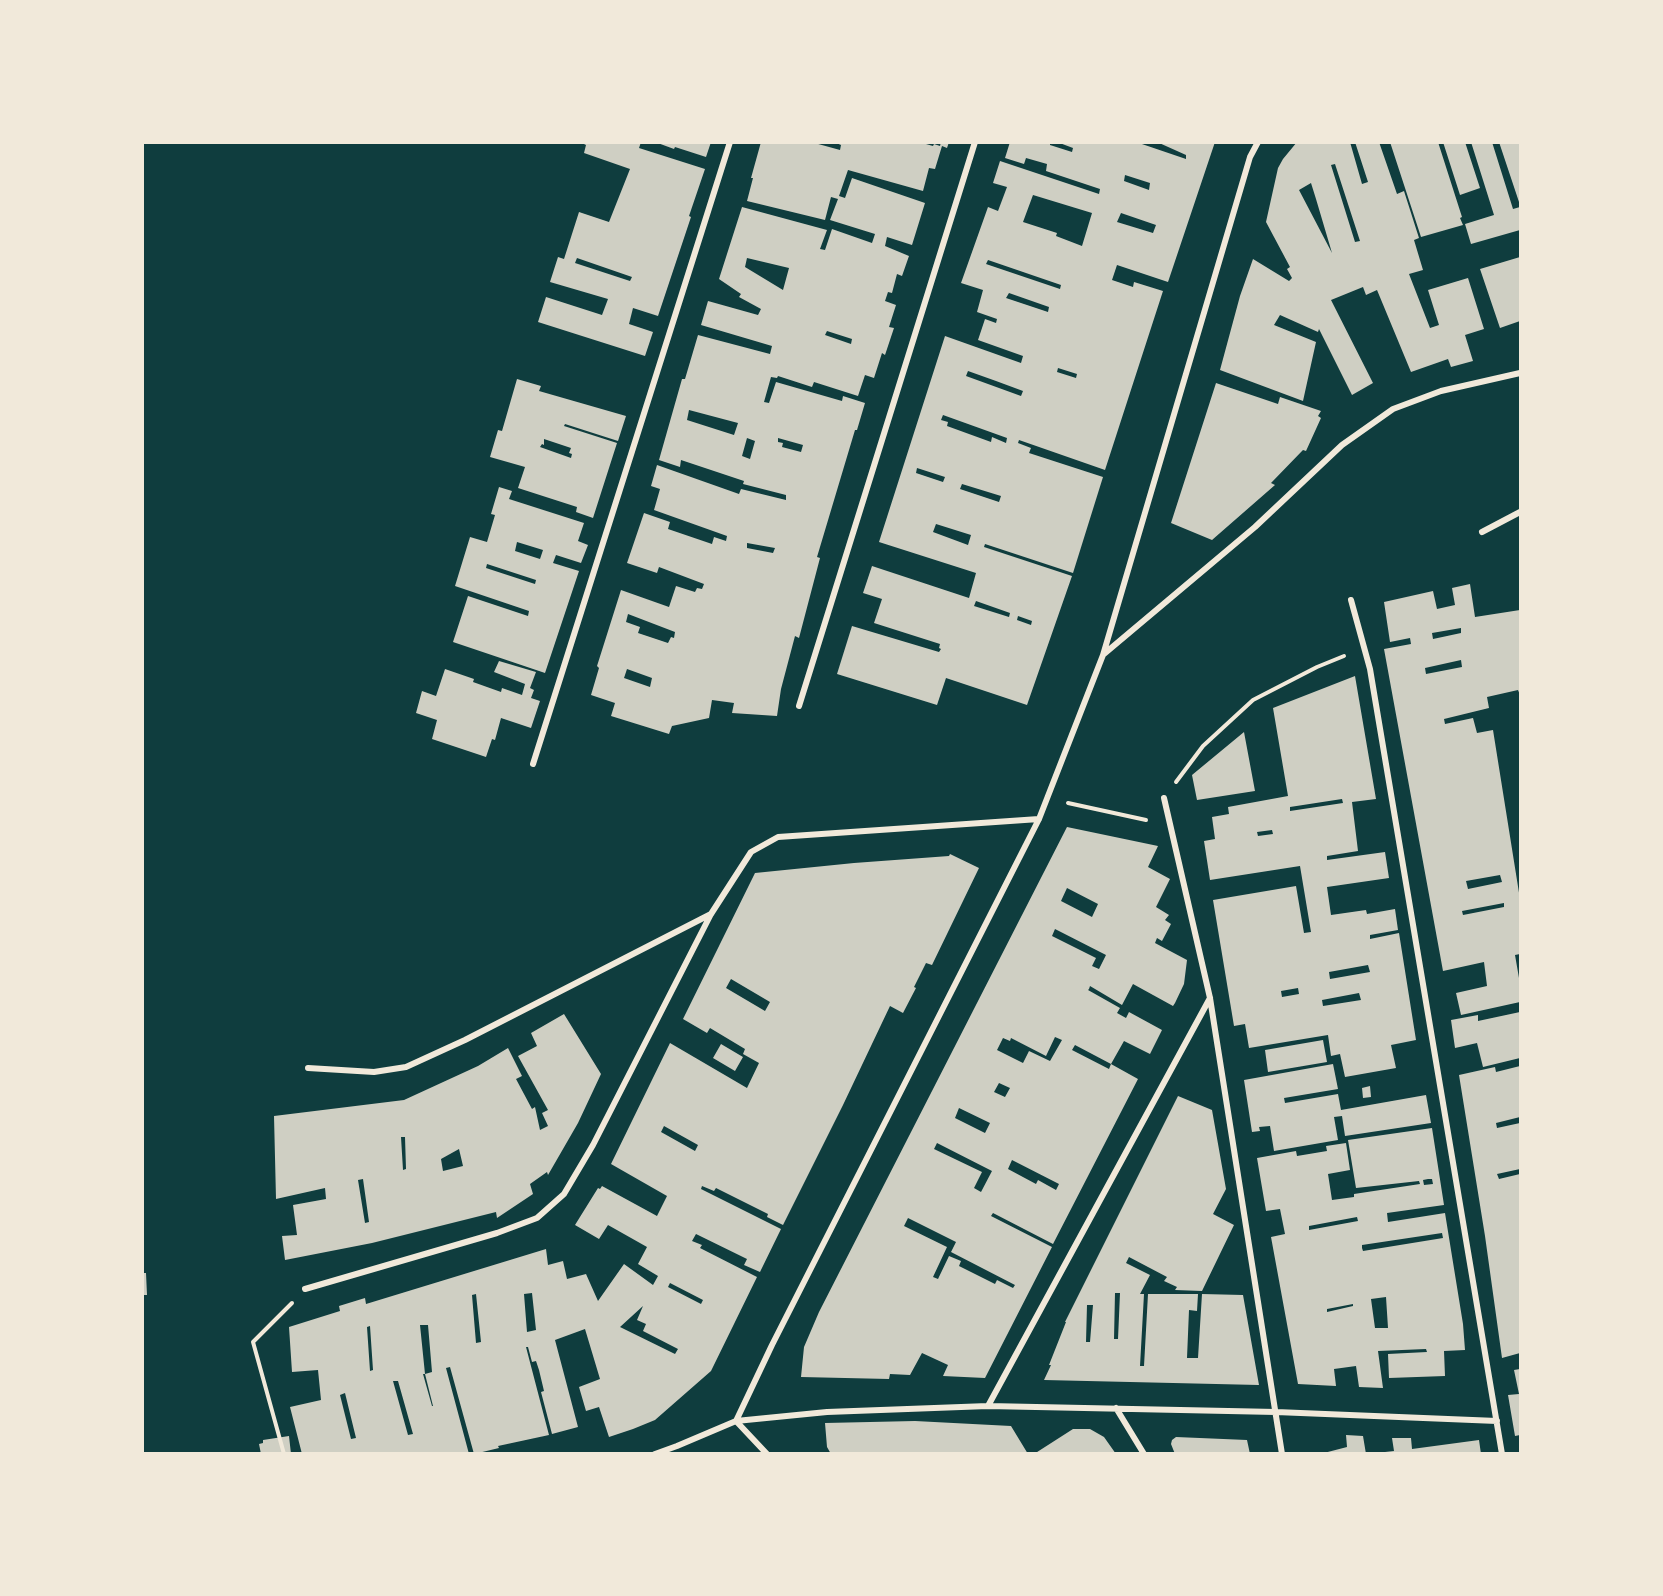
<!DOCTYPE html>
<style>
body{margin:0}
#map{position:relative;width:1663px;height:1596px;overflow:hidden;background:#0f3d3e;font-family:Commissioner,sans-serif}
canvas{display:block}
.frame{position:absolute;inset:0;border:144px solid #f1e9da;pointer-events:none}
</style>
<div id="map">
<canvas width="1663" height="1596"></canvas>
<div class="frame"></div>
</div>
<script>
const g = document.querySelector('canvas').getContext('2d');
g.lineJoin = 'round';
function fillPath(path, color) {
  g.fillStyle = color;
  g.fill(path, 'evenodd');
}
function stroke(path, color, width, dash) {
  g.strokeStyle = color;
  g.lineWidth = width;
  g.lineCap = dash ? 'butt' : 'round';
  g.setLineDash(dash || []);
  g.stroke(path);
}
fillPath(new Path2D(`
 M580,142H641L639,148L705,169L689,216L691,217L658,316L633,308L629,324L653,332L645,356L538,322L546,297L602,315L608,299L550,282L558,257L564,259L579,212L609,222L630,169L584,153L586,145ZM577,258L632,277L630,281L575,263Z
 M655,142H711L706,157L675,147L674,149Z
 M761,142H811L840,150L841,145L834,142H919L933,146L934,144L940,146L941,142H949L947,148L942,146L935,169L929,168L923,191L848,170L839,196L845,198L852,178L925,203L912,245L887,237L885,246L909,256L902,276L897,274L892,293L888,292L885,301L896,305L889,327L894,328L885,355L882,353L874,378L865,375L858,396L814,382L812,387L778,376L777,378L771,377L764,402L769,403L776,382L842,401L843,396L865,403L857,430H855L817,557L820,558L799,638L795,636L781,689L777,716L732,713L734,703L712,700L709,718L672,726L669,734L611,716L615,703L591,695L599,668L597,666L621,590L669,607L676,586L695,592L697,588L702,589L704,584L659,567L657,573L627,563L644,513L670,522L668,529L712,544L714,537L726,541L727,536L654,510L660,489L651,486L657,465L739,494L741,489L786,500V495L743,484L744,481L681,460L680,467L659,460L682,379H685L698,335L770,354L772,346L701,325L708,301L758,315L761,309L739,297L741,294L719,279L742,207L827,230L820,249L825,250L832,229L872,243L875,234L830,220L838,199L831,197L825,220L747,201L753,178H751ZM747,258L789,268L783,290L745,267ZM827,331L852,339L851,344L825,335ZM689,410L738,423L734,435L687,420ZM747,438L755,441L750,459L742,456ZM778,438L803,445L801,452L782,447L783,443L778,442ZM747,543L775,548L773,553L747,548ZM628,614L675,632L674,638L671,637L668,643L638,633L640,627L626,622ZM627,669L652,678L650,687L624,678Z
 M1010,142H1050V145L1072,152L1073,148L1057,142H1136L1186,159V155L1157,142H1215L1168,282L1117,265L1112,280L1133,287L1134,282L1163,291L1105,470L1019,440L1018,443L1031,448L1029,453L1103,477L1073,573L985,544L984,547L1072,576L1027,705L946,678L937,705L837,674L852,626L939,652L941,649L939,648L940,644L874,623L882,599L863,593L872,566L969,598L976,573L879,542L945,336L1021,363L1023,356L978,340L985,319L996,323L997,319L977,312L983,290L961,283L988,207L998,211L1007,187L993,183L1000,161L1099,194L1100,189L1046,171L1047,164L1026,158L1024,164L1005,158ZM1125,175L1150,183L1149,190L1124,181ZM1033,195L1092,213L1082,246L1056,236L1057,233L1023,222ZM1121,213L1156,225L1153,233L1117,222ZM988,260L1061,285L1060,289L986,264ZM1009,293L1049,307L1048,312L1006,298ZM1058,368L1077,374L1076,378L1057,372ZM968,371L996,381L1023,391L1021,396L966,376ZM943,415L1007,438L1006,443L992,437L991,442L947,426L948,422L941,420ZM917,468L945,477L943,482L916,473ZM962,484L1001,496L999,502L960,489ZM936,524L971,535L968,545L933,532ZM976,601L1010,613L1009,617L974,606ZM1018,616L1032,621L1031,625L1017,620Z
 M1297,142H1350L1362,184L1368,182L1355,142H1379L1397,194L1404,191L1419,238L1414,240L1423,270L1409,274L1430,328L1439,325L1428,290L1468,278L1484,329L1465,335L1473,361L1451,367L1448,359L1411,372L1377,290L1366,295L1363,287L1331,300L1373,383L1352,395L1319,329L1318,332L1280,315L1274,325L1316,342L1303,401L1220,370L1240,296L1253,259L1289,281L1292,278L1287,269L1290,267L1266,222L1278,168L1283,159ZM1335,164L1360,241L1355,242L1331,165ZM1311,183L1316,199L1332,253L1299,190Z
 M1390,142H1438L1462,217L1460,218L1463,225L1421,237Z
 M1443,142H1465L1480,188L1460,195Z
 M1471,142H1492L1513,209L1520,207V230L1471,244L1465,224L1494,215Z
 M1499,142H1520V205Z
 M1520,257V321L1500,328L1480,269Z
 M517,379L541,386L539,391L626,416L618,441L565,424L564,426L617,443L593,518L576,512L577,507L518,488L525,467L490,457L498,430L502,431ZM544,439L571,448L569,453L572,454L571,458L540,447L542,444L544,445Z
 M1216,383L1278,404L1280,397L1321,411L1318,416L1321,418L1306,451L1303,450L1271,483L1275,485L1212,540L1171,523Z
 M499,487L512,491L509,499L584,523L578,541L588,545L581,563L556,555L553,563L579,571L545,673L453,642L468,596L528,616L529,611L455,586L470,537L487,542L495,515L491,514ZM517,542L543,550L540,559L515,551ZM487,564L536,580L535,584L486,568Z
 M1470,584L1475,617L1520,610V695L1518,690L1487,697L1489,708L1444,719L1445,724L1473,718L1477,733L1493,730L1520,899V954L1515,955L1519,978H1520V1002L1461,1015L1456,993L1487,986L1484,962L1443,971L1384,649L1411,644L1410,638L1390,642L1384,602L1433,591L1437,609L1455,605L1452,588ZM1461,628V633L1433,639L1432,633ZM1461,660L1462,667L1426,674L1425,668ZM1500,875L1502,882L1468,889L1466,881ZM1504,903V907L1463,915L1462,911Z
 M499,661L536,672L530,688L534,690L531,698L540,701L531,728L501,718L495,740L492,739L486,757L432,739L437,720L416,713L422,691L436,696L445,669L474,679L473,682L501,692L502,688L522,695L525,684L494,672Z
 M1355,676L1376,799L1352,802L1358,851L1327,856V860L1385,852L1389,878L1327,887L1331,915L1366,910L1367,914L1395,909L1398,930L1370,935V939L1399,933L1416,1040L1391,1045L1396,1068L1345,1077L1340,1054L1331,1056L1328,1035L1249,1048L1245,1024L1234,1026L1213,900L1296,886L1304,933L1311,932L1300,866L1210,880L1204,841L1215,839L1212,817L1229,814L1228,807L1288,796L1273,708ZM1342,799L1343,803L1290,811V807ZM1272,830L1273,834L1258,836L1257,832ZM1368,965L1370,972L1330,979L1329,972ZM1298,988L1299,994L1282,997L1281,991ZM1359,993L1361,1000L1323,1006L1322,1000Z
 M1244,732L1255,791L1197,800L1192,775Z
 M1067,827L1158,846L1148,867L1170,879L1156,907L1169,915L1165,920L1171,924L1162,941L1157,938L1155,943L1187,960L1184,984L1175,1003L1173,1006L1133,984L1122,1005L1090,986L1089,989L1088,990L1120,1008L1117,1013L1126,1018L1129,1012L1162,1030L1150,1054L1124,1041L1111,1064L1138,1079L1053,1244L993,1213L991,1216L1052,1247L985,1378L943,1376L948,1365L922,1353L910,1375L890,1374L889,1379L801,1377L804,1347L819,1312ZM1067,888L1098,904L1092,917L1061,901ZM1055,929L1106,955L1099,969L1092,966L1096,958L1052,936ZM1055,1037L1062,1040L1050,1061L1029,1051L1023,1063L997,1050L1003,1038L1010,1041L1011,1038L1046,1056ZM1075,1045L1111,1064L1109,1069L1072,1050ZM999,1083L1010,1088L1005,1097L994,1092ZM959,1108L990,1123L985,1133L955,1118ZM937,1143L992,1171L981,1192L974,1188L982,1172L934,1149ZM1012,1160L1059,1184L1056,1190L1038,1180L1036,1184L1008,1169ZM908,1218L956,1242L951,1252L1015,1285L1013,1288L997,1280L995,1284L959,1266L961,1261L949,1256L938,1279L933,1277L947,1247L904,1226Z
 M950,854L979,868L932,965L926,963L914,987L916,988L903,1013L890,1006L843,1105L783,1225L767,1217L768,1214L716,1188L714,1191L702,1186L701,1189L781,1229L760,1272L744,1265L747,1259L696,1234L692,1241L702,1245L700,1248L757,1277L711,1371L655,1420L633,1429L609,1437L599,1407L586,1411L579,1387L600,1379L585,1329L555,1340L578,1427L552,1434L541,1392L544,1391L539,1370L536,1361L532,1362L528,1347H526L549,1435L498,1446L499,1448L474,1454L450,1367L446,1368L469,1454H302L290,1407L321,1400L318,1370L292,1372L289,1327L340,1311L339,1306L365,1298L366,1304L546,1249L548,1265L563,1261L567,1279L586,1274L598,1301L624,1264L653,1285L658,1276L638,1264L647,1247L608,1225L599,1239L575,1225L598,1188L600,1189L602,1186L657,1216L667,1196L611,1164L670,1043L747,1088L759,1063L743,1054L745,1049L710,1028L707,1033L683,1019L755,873L854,863L949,856ZM731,979L770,1002L765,1011L726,988ZM664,1126L698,1145L695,1151L661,1132ZM670,1283L703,1300L701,1304L668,1287ZM532,1293L536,1330L527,1332L524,1294ZM476,1294L481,1342L476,1343L472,1295ZM643,1306L637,1320L646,1324L643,1331L678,1349L675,1354L620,1327ZM420,1325H428L432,1372L425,1374ZM370,1326L373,1370L370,1371L367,1327ZM423,1374H425L433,1406H432ZM393,1381H398L413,1434L408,1435ZM345,1393L356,1438L351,1439L340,1395Z
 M1520,1012V1058L1483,1067L1477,1043L1455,1048L1451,1020L1478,1015V1021Z
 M564,1014L601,1074L578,1123L548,1175L547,1172L530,1184L533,1194L497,1218L496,1212L372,1243L285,1260L282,1236L297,1235L293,1205L326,1199L325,1188L276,1199L274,1116L404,1100L478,1066L508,1048L522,1076L516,1079L532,1109L535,1107L540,1130L548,1126L542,1113L548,1110L518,1056L537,1046L531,1033ZM401,1137H405L406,1169L403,1170ZM459,1149L463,1166L443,1171L441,1159ZM363,1179L369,1222L365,1223L358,1180Z
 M1323,1040L1327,1062L1268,1072L1265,1050Z
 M721,1044L743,1057L735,1071L713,1058Z
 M1333,1064L1338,1089L1284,1098L1285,1103L1338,1094L1341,1110L1426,1095L1431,1123L1345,1136L1342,1116L1334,1117L1338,1140L1274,1151L1270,1126L1259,1127L1260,1131L1252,1132L1244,1080Z
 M1520,1066V1117L1496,1123L1497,1128L1520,1123V1169L1497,1174L1499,1179L1520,1174V1353L1502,1358L1485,1236L1459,1075L1495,1067L1496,1072Z
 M1370,1086L1371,1097L1363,1098L1362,1088Z
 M1178,1096L1212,1110L1226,1189L1213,1214L1234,1225L1202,1291L1175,1290L1177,1287L1164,1281L1167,1277L1129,1257L1126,1263L1150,1275L1140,1294H1144L1140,1366H1144L1148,1294H1198L1197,1311L1189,1310L1187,1358H1198L1202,1294L1243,1295L1259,1385L1044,1380L1051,1365H1049L1066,1322H1065ZM1115,1293H1120L1118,1339H1114ZM1087,1305H1093L1090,1342H1086Z
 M1432,1128L1444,1205L1387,1213L1388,1222L1445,1213L1463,1324L1465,1350L1444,1351L1445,1376L1389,1378L1388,1354L1427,1352L1426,1349L1378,1351L1383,1388L1359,1387L1356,1366L1334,1369L1336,1386L1298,1384L1271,1237L1285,1234L1280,1209L1266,1211L1257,1158L1296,1151L1297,1156L1327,1151L1326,1146L1346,1143L1350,1170L1328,1174L1332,1200L1354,1197V1194L1420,1184L1419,1181L1356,1188L1348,1140ZM1428,1179H1432L1433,1184L1424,1185L1423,1180ZM1357,1217L1358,1221L1309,1230V1226ZM1442,1233L1443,1238L1363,1251L1362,1248V1245ZM1386,1297L1388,1328H1375L1371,1299ZM1353,1304V1306L1327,1312V1309Z
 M142,1273H146L147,1295H142Z
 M1520,1369V1435L1515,1436L1508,1395L1519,1394L1514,1370Z
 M915,1421L1011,1426L1028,1454H831L827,1447L825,1423Z
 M1073,1429H1090L1104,1437L1116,1454H1034Z
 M1346,1435L1363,1436L1366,1454H1320L1347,1447Z
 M289,1436L291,1454H261L259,1444L263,1443V1440Z
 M1176,1437L1247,1440L1250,1454H1175L1171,1444L1172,1440Z
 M1392,1438H1411L1412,1449L1479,1440L1481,1454H1385V1452L1394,1451Z`), '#cfcfc3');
stroke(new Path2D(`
 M1176,782L1203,746L1253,700L1317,667L1344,656
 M1068,803L1146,820
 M284,1454L253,1342L292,1303`), '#f1e9da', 4);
stroke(new Path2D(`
 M1482,532L1520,512
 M1351,600L1370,669L1502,1454
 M1104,654L1255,527L1342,445L1393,409L1441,391L1520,373
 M799,706L975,142
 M533,764L730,142
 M1164,798L1210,998L1282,1454
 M308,1068L374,1072L406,1067L465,1040L711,914
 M305,1289L497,1233L537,1218L564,1194L593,1145L711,914L751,852L778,837L1039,819
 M988,1406L1210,998
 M1116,1408L1144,1454
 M736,1421L772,1345L1039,819L1103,655L1250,157L1258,142
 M736,1421L767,1454
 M655,1454L677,1446L736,1421L827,1412L988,1406L1276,1412L1497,1421`), '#f1e9da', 6);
</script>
